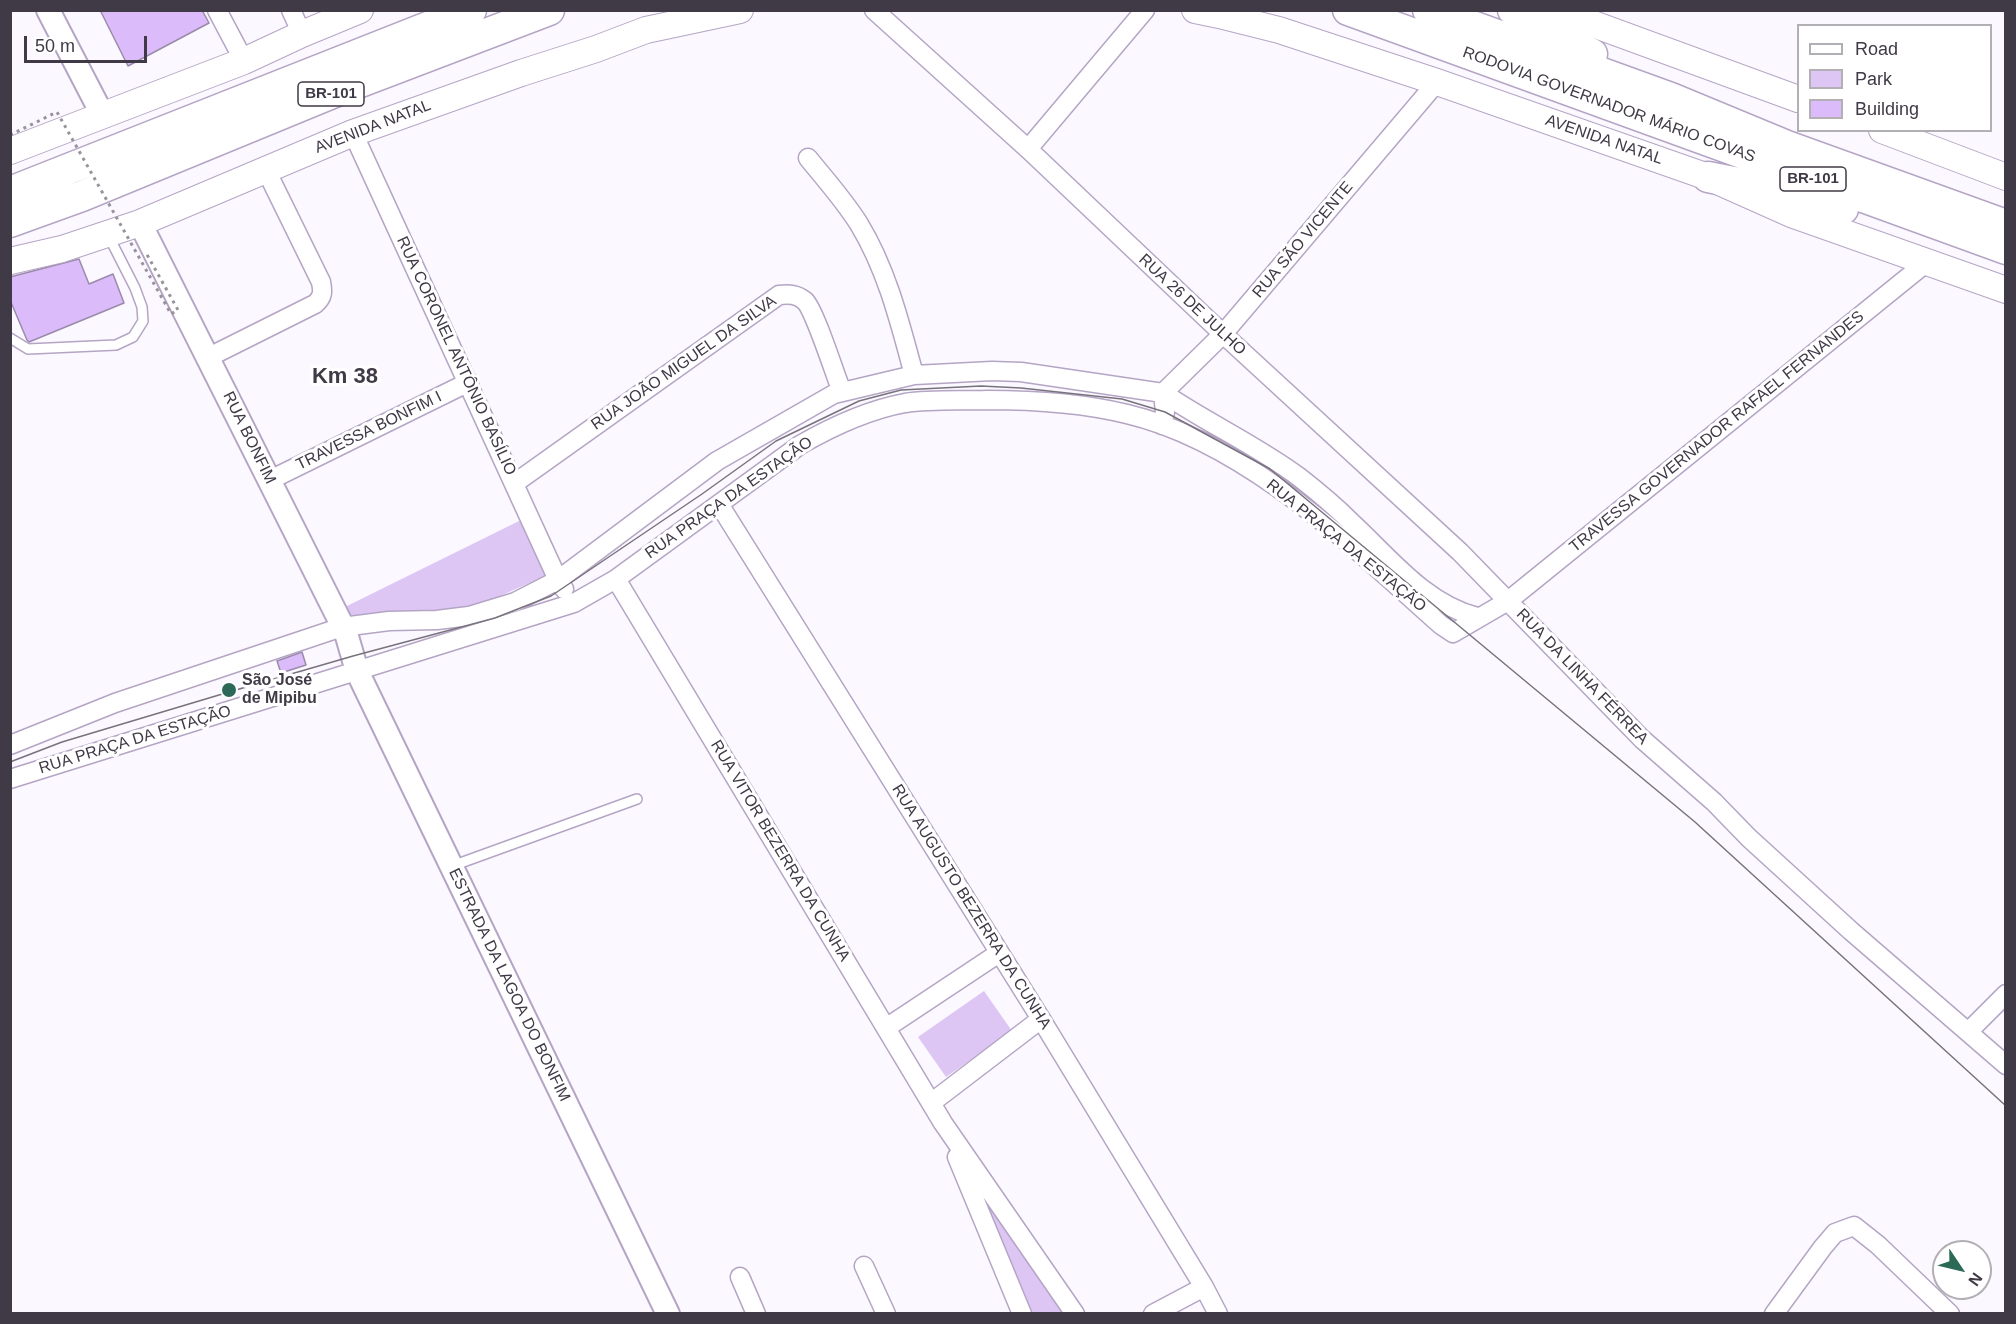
<!DOCTYPE html>
<meta charset="utf-8">
<style>
body{margin:0}
#map{position:relative;width:2016px;height:1324px;overflow:hidden;background:#fbf8ff;font-family:Arial,sans-serif}
canvas{display:block}
.frame{position:absolute;inset:0;border:12px solid #403946;pointer-events:none}
.legend{position:absolute;left:1797px;top:24px;width:195px;height:108px;box-sizing:border-box;background:#fff;border:2px solid #b3b0b5;margin:0;padding:8px 10px;list-style:none;font-size:18px;color:#403946}
.legend li{display:flex;align-items:center;gap:12px;height:30px}
.legend b{width:30px;border:2px solid #b3b0b5}
.north{position:absolute;left:1932px;top:1240px;width:60px;height:60px;box-sizing:border-box;background:#fff;border:2px solid #b3b0b5;border-radius:50%;rotate:125deg;font-size:16px;font-weight:700;line-height:24px;text-align:center;color:#403946}
.north::after{content:'';display:block;margin:auto;width:21px;height:27px;background:#2c6a57;clip-path:polygon(50% 0,100% 100%,50% 72%,0 100%)}
.scale{position:absolute;left:24px;top:36px;width:123px;height:27px;box-sizing:border-box;border:3px solid #403946;border-top:0;padding-left:8px;font-size:18px;line-height:21px;white-space:nowrap;color:#403946;-webkit-text-stroke:4px #fff;paint-order:stroke}
</style>
<div id="map">
<canvas width="2016" height="1324"></canvas>
<div class="frame"></div>
<ul class="legend">
<li><b style="height:8px;background:#fff"></b>Road</li>
<li><b style="height:16px;background:#ddc6f4"></b>Park</li>
<li><b style="height:16px;background:#dbbbfa"></b>Building</li>
</ul>
<div class="north">N</div>
<div class="scale">50 m</div>
</div>
<script>
const g = document.querySelector('canvas').getContext('2d');
g.lineJoin = 'round';
function fillPath(path, color) {
  g.fillStyle = color;
  g.fill(path, 'evenodd');
}
function stroke(path, color, width, dash) {
  g.strokeStyle = color;
  g.lineWidth = width;
  g.lineCap = dash ? 'butt' : 'round';
  g.setLineDash(dash || []);
  g.stroke(path);
}
function label(font, color, halo, rows, align = 'center') {
  g.font = font + ' Arial,sans-serif';
  g.lineWidth = 6;
  g.setLineDash([]);
  g.textBaseline = 'middle';
  g.strokeStyle = halo;
  g.fillStyle = color;
  for (const [text, x, y, turn = 0] of rows) {
    g.save();
    g.translate(x, y);
    g.rotate((+turn || 0) * Math.PI / 180);
    g.textAlign = isNaN(turn) ? turn : align;
    if (halo) g.strokeText(text, 0, 0);
    g.fillText(text, 0, 0);
    g.restore();
  }
}
fillPath(new Path2D(`
 M521,520L547,575L491,600L457,612L358,618L350,615L343,608Z
 M984,991L1012,1031L946,1077L918,1037Z
 M966,1167L1064,1313H1029Z`), '#ddc6f4');
const building = new Path2D(`
 M100,10H202L209,23L128,66Z
 M79,259L89,284L113,274L124,303L29,342L27,340L10,300V277Z
 M302,652L306,665L281,673L277,661Z`);
fillPath(building, '#dbbbfa');
stroke(building, '#9a8baa', 1.5);
const service = new Path2D(`
 M10,338L28,349L116,345L133,337L143,321L142,307L135,288L108,235
 M452,866L637,799`);
const minor = new Path2D(`
 M217,10L244,61
 M291,10L302,34
 M874,10L1028,149L1223,334L1460,552L1642,739L1714,802L1749,838L1851,931L2006,1065
 M353,133L558,580L564,589
 M1028,149L1145,10
 M808,158C825,179 844,200 859,224C887,270 900,323 914,375
 M209,357L315,304C323,297 323,292 321,282L266,170
 M1162,425L1165,412L1163,393L1223,334L1437,82
 M270,480L469,382
 M515,483L779,295C789,294 797,294 805,301C815,311 835,375 842,392
 M719,504L1041,1019L1204,1287L1218,1314
 M616,579L943,1123L1075,1314
 M10,745L115,703L342,627L389,621L437,620L469,616L515,602L558,580L717,461L834,394L914,375L992,371L1021,372L1163,393C1207,423 1256,445 1299,477C1317,491 1335,506 1351,522C1390,558 1424,603 1477,617
 M10,779L574,603L616,579L800,445C833,426 867,410 905,403C932,399 960,401 987,400C1033,400 1082,403 1127,414C1246,442 1352,546 1441,625L1453,633L1508,601L1927,262
 M886,1028L999,953
 M1968,1032L2006,994
 M931,1103L1041,1019
 M957,1157L1022,1314
 M864,1266L886,1314
 M740,1277L756,1314
 M1153,1314L1204,1287
 M1774,1314L1823,1247L1835,1233L1854,1226L1878,1245L1950,1314`);
const tertiary = new Path2D(`
 M48,10L103,116
 M140,223L346,633L357,671L668,1314`);
const secondary = new Path2D(`
 M1195,10L1219,15L1279,30L1437,82L1708,177L1791,214L2006,290
 M1555,10L1798,99
 M1882,130L2006,177
 M10,151L244,61L302,34L360,10
 M10,261L62,249L140,223L353,133L521,73L596,49L646,30L740,10`);
const trunk = new Path2D(`
 M1348,10L2006,249
 M1428,10L1671,98L1787,146L2006,225
 M1513,10L1592,54
 M1708,177L1764,188L1843,209
 M10,192L471,10
 M10,222L82,196L347,87L549,10`);
stroke(service, '#b5a5c5', 12);
stroke(minor, '#b5a5c5', 21);
stroke(tertiary, '#b5a5c5', 26);
stroke(secondary, '#b5a5c5', 28);
stroke(trunk, '#b5a5c5', 33);
stroke(service, '#fff', 9);
stroke(minor, '#fff', 18);
stroke(tertiary, '#fff', 22);
stroke(secondary, '#fff', 26);
stroke(trunk, '#fff', 30);
stroke(new Path2D(`
 M10,762L62,742L229,692L353,656L495,618L551,596L702,494L776,441L859,401L901,390L981,386L1021,388L1122,399L1165,412L1270,469L1695,822L2006,1106`), '#78727d', 1.5);
stroke(new Path2D(`
 M10,135L57,112L171,314L178,310L145,251`), '#97929c', 3, [3, 4.5]);
for (const [x, y, r, color] of [
 [229,690,8,"#2c6a57"]
]) {
  const dot = new Path2D();
  dot.arc(x, y, r, 0, 2 * Math.PI);
  g.fillStyle = color;
  g.fill(dot);
  stroke(dot, '#fff', 2);
}
for (const [x, y, w] of [
 [331,94,66],
 [1813,179,66]
]) {
  const box = new Path2D();
  box.roundRect(x - w / 2, y - 12, w, 24, 4.5);
  g.fillStyle = '#fff';
  g.fill(box);
  stroke(box, '#403946', 1.5);
}
label('bold 15px', '#403946', null, [
 ["BR-101",331,94],
 ["BR-101",1813,179]
]);
label('16px', '#403946', '#fff', [
 ["RODOVIA GOVERNADOR MÁRIO COVAS",1609,105,20],
 ["AVENIDA NATAL",373,127,-21],
 ["AVENIDA NATAL",1604,140,19],
 ["RUA SÃO VICENTE",1303,240,-50],
 ["RUA 26 DE JULHO",1192,305,43],
 ["RUA CORONEL ANTÔNIO BASÍLIO",456,356,65],
 ["RUA JOÃO MIGUEL DA SILVA",684,363,-35],
 ["TRAVESSA BONFIM I",369,431,-26],
 ["TRAVESSA GOVERNADOR RAFAEL FERNANDES",1717,432,-39],
 ["RUA BONFIM",249,438,64],
 ["RUA PRAÇA DA ESTAÇÃO",729,498,-35],
 ["RUA PRAÇA DA ESTAÇÃO",1346,546,39],
 ["RUA DA LINHA FÉRREA",1582,677,46],
 ["RUA PRAÇA DA ESTAÇÃO",135,740,-17],
 ["RUA VITOR BEZERRA DA CUNHA",780,851,59],
 ["RUA AUGUSTO BEZERRA DA CUNHA",971,907,58],
 ["ESTRADA DA LAGOA DO BONFIM",509,985,64]
]);
label('bold 16px', '#403946', '#fff', [
 ["São José",242,681],
 ["de Mipibu",242,699]
], 'left');
label('bold 22px', '#403946', '#fff', [
 ["Km 38",345,377]
]);
</script>
